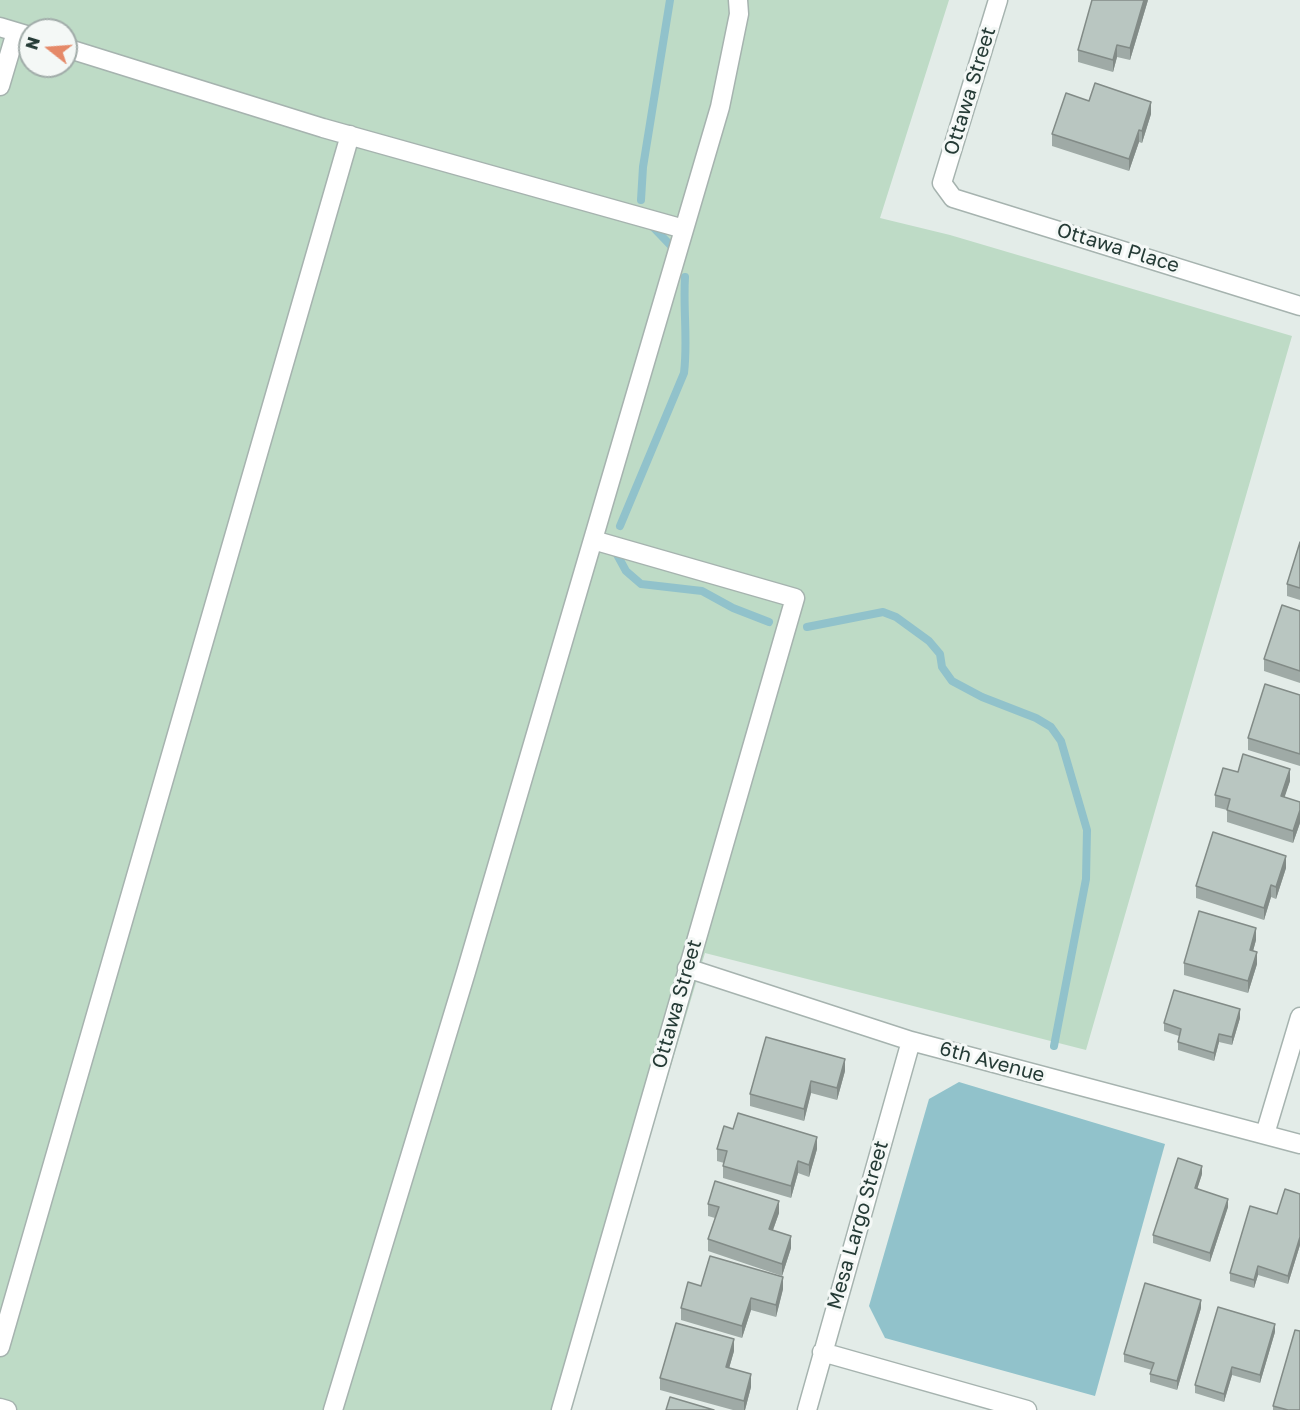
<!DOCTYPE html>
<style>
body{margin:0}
#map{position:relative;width:1300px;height:1410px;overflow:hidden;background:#e3ece8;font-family:"Golos Text",sans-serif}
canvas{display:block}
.north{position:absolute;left:18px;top:18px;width:60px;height:60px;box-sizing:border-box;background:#f4f8f6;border:2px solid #a1aca9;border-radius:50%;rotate:287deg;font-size:16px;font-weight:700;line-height:24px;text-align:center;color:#253b36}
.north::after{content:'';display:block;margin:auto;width:21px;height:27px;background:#e58968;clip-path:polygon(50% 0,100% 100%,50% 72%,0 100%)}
</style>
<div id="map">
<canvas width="1300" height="1410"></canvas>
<div class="north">N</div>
</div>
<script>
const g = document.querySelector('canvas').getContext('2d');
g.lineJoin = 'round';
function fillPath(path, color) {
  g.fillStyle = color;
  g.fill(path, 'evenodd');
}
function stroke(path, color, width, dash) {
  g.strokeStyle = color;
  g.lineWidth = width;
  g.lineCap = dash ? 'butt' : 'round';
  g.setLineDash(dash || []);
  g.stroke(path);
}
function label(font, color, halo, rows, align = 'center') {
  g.font = font + ' "Golos Text",sans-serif';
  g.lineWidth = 6;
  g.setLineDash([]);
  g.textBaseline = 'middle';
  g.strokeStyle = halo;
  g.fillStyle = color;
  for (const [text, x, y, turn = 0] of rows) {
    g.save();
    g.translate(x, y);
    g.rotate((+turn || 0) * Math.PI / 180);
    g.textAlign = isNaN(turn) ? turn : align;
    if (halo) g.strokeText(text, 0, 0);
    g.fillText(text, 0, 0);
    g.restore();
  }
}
fillPath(new Path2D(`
 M0,0H949L880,218L950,235L1292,336L1086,1050L705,953L567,1410H0ZM30,30H66V66H30Z`), '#bedbc6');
fillPath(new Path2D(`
 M959,1082L1165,1144L1095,1396L885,1338L869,1306L929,1099Z`), '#91c2cb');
stroke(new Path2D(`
 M641,200L643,167L670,0
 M653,227L676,251
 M620,526L684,373C688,341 683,310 685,277
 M614,549L626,571L641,584L702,591L733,608L769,622
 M807,627L883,612L896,617L929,641L940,654L942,667L952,681L982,697L1036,718L1051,727L1061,741L1087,830L1086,879L1054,1046`), '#91c2cb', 8);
const minor = new Path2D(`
 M998,0L942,183L953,198L1300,306
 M0,27L30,36
 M66,48L323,128L684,229
 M0,86L16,32
 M687,968L911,1041L1300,1144
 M1265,1134L1300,1017
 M0,1347L350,135
 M822,1352L1027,1410
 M0,1408L7,1410
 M333,1410L466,972L720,107L739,14L738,0
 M561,1410L795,598L593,540
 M807,1410L911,1041`);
stroke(minor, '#a6b3af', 21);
stroke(minor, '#fff', 18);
fillPath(new Path2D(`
 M1148,0L1130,60L1117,57L1113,72L1078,62V50Z
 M1089,101L1151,114L1142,143L1139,142L1129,171L1052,146V134Z
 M1300,542V600L1287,596V584Z
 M1300,611V683L1264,671V659Z
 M1300,695V766L1248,750V738Z
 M1238,772L1290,781L1284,797L1300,802V823L1293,843L1227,822V810L1215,807V795Z
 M1286,868L1276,899L1271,897L1264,920L1196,898V886Z
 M1256,940L1253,951L1257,964L1248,993L1184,975V963Z
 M1240,1018L1232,1045L1219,1042L1214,1061L1178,1050V1042L1179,1036L1164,1031V1023Z
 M845,1071L837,1100L811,1093L804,1121L750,1106V1094Z
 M733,1129L817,1149L809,1177L798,1173L791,1198L723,1178V1166L724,1163L717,1161V1149Z
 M1202,1174L1197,1189L1228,1207L1210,1262L1153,1243V1235Z
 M1300,1194V1245L1288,1284L1258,1275L1254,1288L1230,1281V1273L1277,1214Z
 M708,1204L779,1213L773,1230L791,1248L782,1276L708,1251V1239L715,1218L708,1216Z
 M701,1286L783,1289L776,1317L751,1310L742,1338L681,1320V1308Z
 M1201,1308L1177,1390L1150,1382V1374L1152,1370L1124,1362V1354Z
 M1275,1332L1260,1383L1232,1375L1224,1402L1195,1393V1385Z
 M734,1351L729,1368L751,1387L745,1410H733L660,1390V1378Z
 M1273,1406L1300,1410H1273Z`), '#9faaa6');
fillPath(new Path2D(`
 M1144,0H1148L1130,60V48Z
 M1117,45V57L1113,72V60Z
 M1151,102V114L1142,143V131Z
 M1139,130V142L1129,171V159Z
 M1290,769V781L1281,808V796Z
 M1300,810V823L1293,843V831Z
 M1286,856V868L1276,899V887Z
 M1271,885V897L1264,920V908Z
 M1256,928V940L1250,962V950Z
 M1257,952V964L1248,993V981Z
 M1240,1009V1018L1232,1045V1037Z
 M1219,1034V1042L1214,1061V1053Z
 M845,1059V1071L837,1100V1088Z
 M811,1081V1093L804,1121V1109Z
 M817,1137V1149L809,1177V1165Z
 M798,1161V1173L791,1198V1186Z
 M1202,1166V1174L1195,1196V1188Z
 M1228,1199V1207L1210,1262V1253Z
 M779,1201V1213L769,1241V1229Z
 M791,1236V1248L782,1276V1264Z
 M1300,1237V1245L1288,1284V1276Z
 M1258,1266V1275L1254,1288V1280Z
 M783,1277V1289L776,1317V1305Z
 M751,1298V1310L742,1338V1326Z
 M1201,1300V1308L1177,1390V1381Z
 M1275,1324V1332L1260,1383V1375Z
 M734,1339V1351L726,1379V1367Z
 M1232,1367V1375L1224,1402V1394Z
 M751,1374V1387L745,1410H744V1401Z`), '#828b87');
const building = new Path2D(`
 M1092,0H1144L1130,48L1117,45L1113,60L1078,50Z
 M1095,83L1151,102L1142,131L1139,130L1129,159L1052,134L1066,93L1089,101Z
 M1300,542V588L1287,584Z
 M1282,605L1300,611V671L1264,659Z
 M1265,684L1300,695V754L1248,738Z
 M1243,754L1290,769L1281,796L1300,802V810L1293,831L1227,810L1230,799L1215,795L1223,768L1238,772Z
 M1213,832L1286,856L1276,887L1271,885L1264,908L1196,886Z
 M1199,911L1256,928L1250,950L1257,952L1248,981L1184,963Z
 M1174,990L1240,1009L1232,1037L1219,1034L1214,1053L1178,1042L1181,1029L1164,1023Z
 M766,1037L845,1059L837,1088L811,1081L804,1109L750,1094Z
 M738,1113L817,1137L809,1165L798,1161L791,1186L723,1166L727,1151L717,1149L724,1126L733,1129Z
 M1178,1158L1202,1166L1195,1188L1228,1199L1210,1253L1153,1235Z
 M715,1181L779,1201L769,1229L791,1236L782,1264L708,1239L719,1207L708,1204Z
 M1285,1189L1300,1194V1237L1288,1276L1258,1266L1254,1280L1230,1273L1250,1206L1277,1214Z
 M710,1256L783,1277L776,1305L751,1298L742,1326L681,1308L688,1282L701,1286Z
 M1145,1283L1201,1300L1177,1381L1150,1374L1154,1363L1124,1354Z
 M1218,1307L1275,1324L1260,1375L1232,1367L1224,1394L1195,1385Z
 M676,1323L734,1339L726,1367L751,1374L744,1401L660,1378Z
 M1295,1330L1300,1331V1410H1288L1273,1406Z
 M670,1397L714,1410H666Z`);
fillPath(building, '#b9c6c1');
stroke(building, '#828b87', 1.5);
label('20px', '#253b36', '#f4f8f6', [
 ["Ottawa Street",970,91,-73],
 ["Ottawa Place",1118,248,17],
 ["Ottawa Street",677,1004,-74],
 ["6th Avenue",992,1062,15],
 ["Mesa Largo Street",858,1225,-74]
]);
</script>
